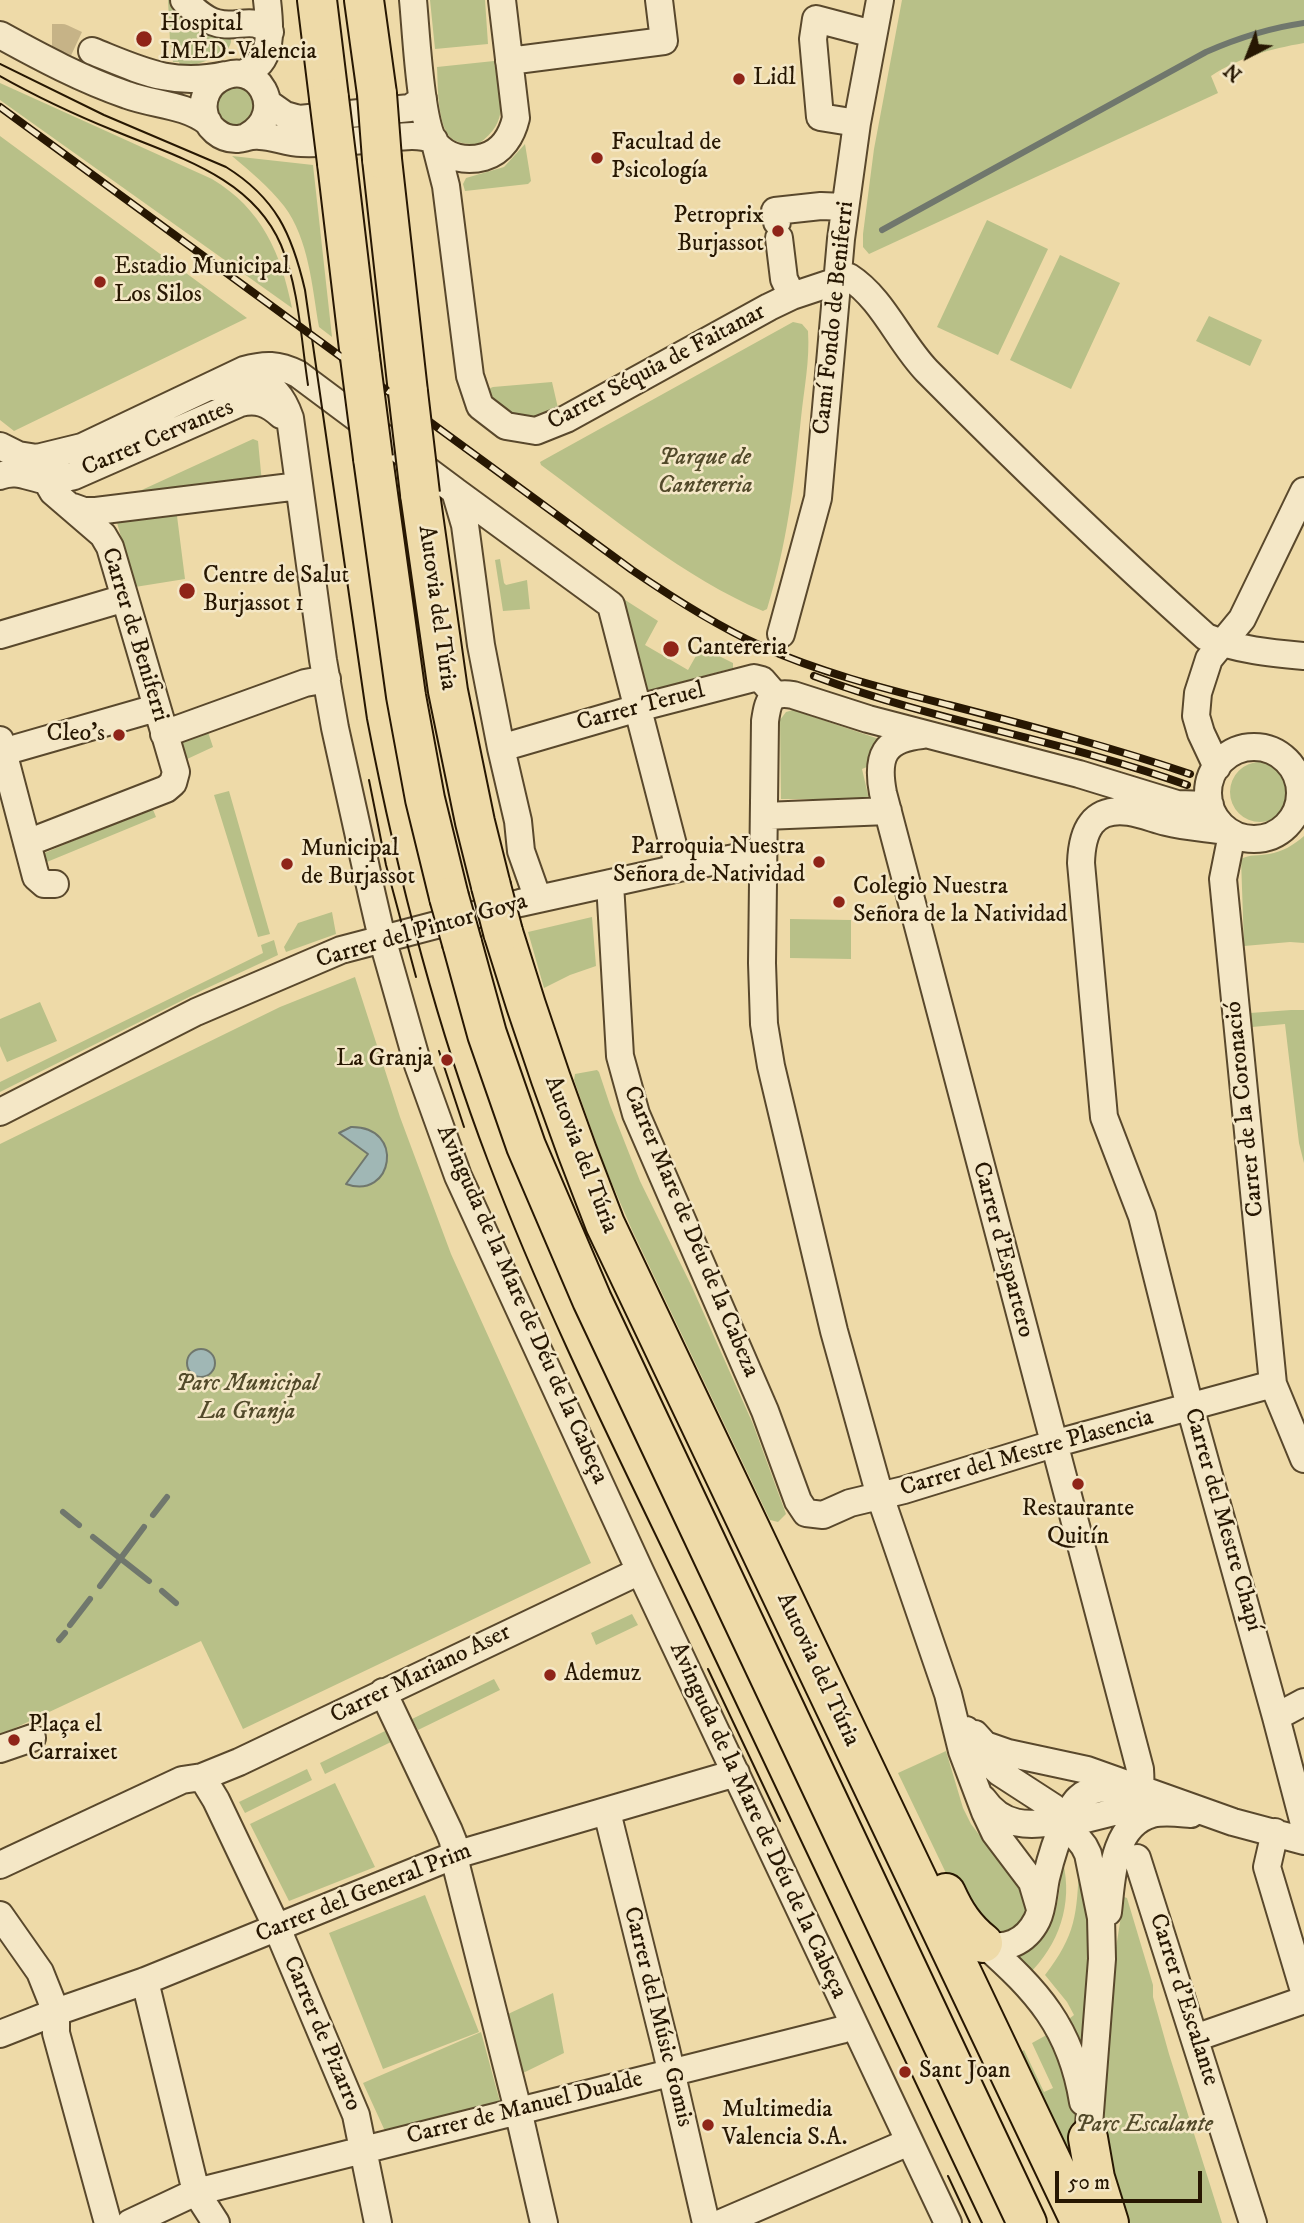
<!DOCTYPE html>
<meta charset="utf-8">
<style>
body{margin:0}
#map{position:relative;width:1304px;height:2223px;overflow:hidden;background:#eedaa8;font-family:"IM FELL DW Pica",serif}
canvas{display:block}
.north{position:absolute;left:1213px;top:21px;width:70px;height:70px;-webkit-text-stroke:5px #f4e7c6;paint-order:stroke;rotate:222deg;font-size:19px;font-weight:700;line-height:28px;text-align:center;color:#271702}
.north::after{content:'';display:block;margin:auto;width:24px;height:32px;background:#271702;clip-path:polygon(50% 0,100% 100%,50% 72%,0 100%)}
.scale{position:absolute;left:1055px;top:2171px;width:147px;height:32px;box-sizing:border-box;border:4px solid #271702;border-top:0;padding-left:9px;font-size:21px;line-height:24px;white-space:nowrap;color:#271702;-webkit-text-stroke:5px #f4e7c6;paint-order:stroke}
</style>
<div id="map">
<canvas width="1304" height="2223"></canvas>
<div class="north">N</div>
<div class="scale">50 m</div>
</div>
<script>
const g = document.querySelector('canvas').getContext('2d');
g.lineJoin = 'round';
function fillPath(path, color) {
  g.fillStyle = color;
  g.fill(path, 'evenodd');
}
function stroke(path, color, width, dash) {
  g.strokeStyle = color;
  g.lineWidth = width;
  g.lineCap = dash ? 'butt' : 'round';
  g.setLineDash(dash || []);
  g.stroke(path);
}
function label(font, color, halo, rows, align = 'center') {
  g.font = font + ' "IM FELL DW Pica",serif';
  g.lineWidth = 5;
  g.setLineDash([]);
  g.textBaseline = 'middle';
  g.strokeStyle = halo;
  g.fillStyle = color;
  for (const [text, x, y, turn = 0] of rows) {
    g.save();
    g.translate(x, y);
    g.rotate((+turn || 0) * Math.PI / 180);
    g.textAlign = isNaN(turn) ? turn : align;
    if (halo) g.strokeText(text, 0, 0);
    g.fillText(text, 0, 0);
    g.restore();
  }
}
fillPath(new Path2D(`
 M168,0H176L230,36C231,40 232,42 229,47C224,56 191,67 181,68L179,62H173L170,42Z
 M430,0H485L488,44L435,49Z
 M902,0H1304V43C1270,49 1240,57 1211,76L1218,93L869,254L863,247V234L874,149Z
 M494,61C500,96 512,121 478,144C469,144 458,144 451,138C437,125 438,85 437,67Z
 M0,83L212,179C262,209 281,253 292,308L0,100Z
 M215 107a20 20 0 1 1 40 0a20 20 0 1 1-40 0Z
 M0,136L247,318L14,431L0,420Z
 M525,144L531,181L528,184L465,191L463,184L466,178L504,167Z
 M232,156L313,165L332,337L319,327C312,287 309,239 284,206C269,187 250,171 232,156Z
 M987,220L1048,249L998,355L937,327Z
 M1060,255L1120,283L1071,389L1010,360Z
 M1209,316L1262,340L1250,366L1196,341Z
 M793,322L802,324L808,331C810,360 804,389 801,418C794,485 787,544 767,609L763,611C686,579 609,515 541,465L540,462Z
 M552,382L558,408C553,410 547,414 542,415C522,421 496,409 488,389L493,387Z
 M253,439L258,441L262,483L109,505Z
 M176,508L185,579L135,587L116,519Z
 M500,559L504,583L506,585L527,580L530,609L503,611L495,560Z
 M622,598L658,621L645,645L688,670L701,647L733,663V668L648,691Z
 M793,710L882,740L872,765L862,769L869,799H781L780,720L786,712Z
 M206,726L213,747L185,760L178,737Z
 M1230 792a30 30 0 1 1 60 0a30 30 0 1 1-60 0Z
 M229,791L270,934L258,937L214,795Z
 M152,807L156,817L42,864L40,855Z
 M1304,836V943L1290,942L1244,946L1241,859C1250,854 1258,856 1269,854C1282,852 1294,845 1304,836Z
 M332,912L336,934L286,952L284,947L298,923Z
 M592,917L596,966L570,975L544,988L528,932Z
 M790,919L851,920V959L790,958Z
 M274,940L278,955L203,990L0,1092V1082L263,953L261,945Z
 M355,977L400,1117L451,1254L591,1563L243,1729L201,1641L0,1735V1144L280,1007Z
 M40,1002L57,1041L7,1062L0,1046V1019Z
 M1291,1010H1304V1163L1299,1143L1285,1024L1252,1027L1250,1013Z
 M597,1070L599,1072L610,1105L640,1181L692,1287L753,1424L786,1514L778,1522L770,1520L632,1230L604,1165L574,1080L575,1074Z
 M632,1614L638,1625L596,1645L591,1633Z
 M494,1679L500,1690L418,1730L412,1719Z
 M385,1731L391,1742L325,1774L320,1763Z
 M946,1751L963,1808L971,1824L1014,1881L1021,1879L1027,1910L1025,1917L1015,1928L1001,1933H993L968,1919L898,1773Z
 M307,1769L312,1780L245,1813L239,1802Z
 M335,1783L375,1867L289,1901L250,1824Z
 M1063,1862C1073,1904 1059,1945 1028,1975L1014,1958C1057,1944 1058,1900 1063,1862Z
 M1079,1864L1087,1907L1091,1959L1083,2067L1065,2022L1074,2015L1067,2002L1045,1975C1076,1935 1077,1914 1079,1864Z
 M425,1895L479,2032L383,2069L329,1933Z
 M1124,1897L1127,1898L1153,1985V1997L1169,2054L1222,2223H1130L1097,2131L1104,2024Z
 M553,1993L564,2053L523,2073L508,2014Z
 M481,2032L500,2102L385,2131L363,2083Z
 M1052,2032L1071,2085L1082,2162L1074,2165L1021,2052L1024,2050L1044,2092L1053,2088L1032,2043Z`), '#b8c088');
const water = new Path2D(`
 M351,1127C406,1126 393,1201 346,1184L368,1154L339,1133Z
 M187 1363a14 14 0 1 1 28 0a14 14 0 1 1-28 0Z`);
fillPath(water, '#a0b7b5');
stroke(water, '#70776d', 2);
stroke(new Path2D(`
 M882,230L1206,52C1238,38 1269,28 1304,23
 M63,1512L79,1525
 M153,1515L167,1497
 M93,1537L149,1581
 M100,1586L144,1527
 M162,1591L176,1603
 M70,1625L90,1599
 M59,1640L65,1633`), '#70776d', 6);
stroke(new Path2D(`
 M52,37H62L92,51`), '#c6b387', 26, [26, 13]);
const minor = new Path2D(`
 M184,0C193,9 204,20 217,23C236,29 254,15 270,32
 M413,0C416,29 420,123 435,143C447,158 466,162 484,157C502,152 512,135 516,118L502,0
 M0,35C40,57 83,80 127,95C154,105 184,104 208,122
 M92,51C142,71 172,87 226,75
 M509,61L664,41L659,0
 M244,73C275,63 270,26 267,0
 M268,103L285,115L299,119L410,108L423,99
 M857,123L820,117L813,39L816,19L873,34
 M248,136C289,112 257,56 219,79C208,85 202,99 204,111C206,127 221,140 238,139C245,138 252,135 259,136C273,136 287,143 301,143C326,144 351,141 376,139C395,138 415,132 434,140
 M435,143L446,186L470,376L480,406L506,426L536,431L566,419L769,307L792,296L849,277C883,299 899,342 927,371C1017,462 1110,551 1206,637C1238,650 1270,653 1304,656
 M777,222L775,211L821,206L845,207
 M779,238L784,279L792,296
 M212,387C252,378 275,374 290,418L323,660L335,728L372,895L382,938L418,1065L458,1176L640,1571L948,2223
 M0,446L18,455L37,458L82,447L244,370C265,364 278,364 298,374L455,491L465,525L481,645L501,748L518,821L521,851L538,899
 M0,476C17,469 29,478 45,480C55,481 65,478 74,476L240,403C257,399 268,403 281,415
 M455,491L611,605L679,868
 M73,507L84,511H96L299,486
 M781,634L818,498L841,239L857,123L880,0
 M0,635L125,598
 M164,734L305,683L327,679
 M922,735C884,739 876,756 883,793L1140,1769C1141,1784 1142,1799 1130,1808L1082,1820
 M0,740L36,877L44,884H55
 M1208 793a46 46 0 1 1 92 0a46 46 0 1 1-92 0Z
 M501,748L638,708L754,678L762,680L775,695
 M3,752L156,708
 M1217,767L1201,733L1196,716L1198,693L1209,659L1242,619L1304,491
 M764,816L888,811
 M1226,831C1207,828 1186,827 1166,822C1154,819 1142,814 1129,812C1092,807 1082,831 1081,863L1104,1117L1142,1216L1190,1407L1276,1717L1304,1824
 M1232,834L1223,879L1273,1384L1304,1459
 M27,843L166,789L173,783L176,772L110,547L103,535L53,492L46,480
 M610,883L620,1056L636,1114L765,1411L798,1501L806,1513L823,1515L850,1503L904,1490L1053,1444L1273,1384
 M0,1112L196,1012L341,950L520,903L679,868L762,853
 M383,1692L449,1831L453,1841L457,1869L518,2110L544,2223
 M1276,1717L1304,1702
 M966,1730L984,1758L999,1772L1053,1807L1084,1846L1088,1854L1101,1918L1102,1959L1088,2138
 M975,1734L985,1745L1008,1753L1087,1770L1233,1822L1304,1841
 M0,1749L32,1738
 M202,1777L216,1800L277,1928L356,2115L378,2223
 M983,1799C1008,1835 1041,1822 1078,1820
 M607,1812L666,2049L706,2223
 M1275,1832L1267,1867L1304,1991
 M1137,1858L1253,2223
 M0,1865L182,1780L202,1777L239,1762L640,1571
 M1040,1909L1032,1882L995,1833L985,1812L962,1751L948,1694L880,1496L834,1331L771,1066L764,1024L762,963L765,721C768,701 770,691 793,695L868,719L1079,774L1177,804L1210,805
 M1108,1912C1112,1878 1112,1825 1152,1814C1164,1811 1178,1813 1191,1814
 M0,1915L40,1972L56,2012V2033L108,2223
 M983,1943C1004,1952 1026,1942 1037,1920C1043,1908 1043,1892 1046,1878C1051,1857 1056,1840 1065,1821C1069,1813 1072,1804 1079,1798C1091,1787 1111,1787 1126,1787
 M983,1943C1037,1991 1071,2027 1083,2102
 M145,1981L196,2192L216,2223
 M0,2034L56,2012L145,1981L455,1855L736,1773
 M1195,2038L1304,2000
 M130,2223L196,2192L841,2030L853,2024
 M721,2223L909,2142`);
const highway = new Path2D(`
 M317,0L329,98
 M364,0L377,94
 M382,159L408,392
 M337,163L360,357
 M373,458L406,696L425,799L449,897
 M420,494L448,691L475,822L491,886
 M503,932C533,1031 567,1128 605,1224L1081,2223
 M462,943L487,1034L526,1146L592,1300L1027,2223
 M946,1893C955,1913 965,1929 983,1943
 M1088,2138L1095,2178L1109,2223`);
stroke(minor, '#59482c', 30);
stroke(highway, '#271702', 42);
stroke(minor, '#f4e7c6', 26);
stroke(highway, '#eedaa8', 38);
stroke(new Path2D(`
 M0,64L104,115L226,167C276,198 292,234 305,290L367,719C396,869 433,1017 488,1161C548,1319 625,1470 698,1623C792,1823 887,2023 982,2223
 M0,76C37,97 76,115 115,131C177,157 252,177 281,245C299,288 301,339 308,385
 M369,780L386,865L416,977
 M439,1051L464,1127
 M708,1669L780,1821
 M948,2176L970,2223`), '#271702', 2);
const rail = new Path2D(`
 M0,107L632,570C673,598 715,625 761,646C821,673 886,689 949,705C1030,726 1111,747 1190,774
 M814,676C936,722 1065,741 1187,785`);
stroke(rail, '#271702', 8);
stroke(rail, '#f4e7c6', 5, [16]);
const highwayBridge = new Path2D(`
 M377,94L382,159
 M329,98L337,163
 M360,357L373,458
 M408,392L420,494
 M491,886L503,932
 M449,897L462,943`);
stroke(highwayBridge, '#271702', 42, []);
stroke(highwayBridge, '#eedaa8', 38);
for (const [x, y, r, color] of [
 [144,39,9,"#8f2418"],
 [739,79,7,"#8f2418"],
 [597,158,7,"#8f2418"],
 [778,231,7,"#8f2418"],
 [100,282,7,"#8f2418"],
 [187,591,9,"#8f2418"],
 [671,649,9,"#8f2418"],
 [119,735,7,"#8f2418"],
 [819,862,7,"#8f2418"],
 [287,864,7,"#8f2418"],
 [839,902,7,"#8f2418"],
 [447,1060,7,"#8f2418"],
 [1078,1484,7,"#8f2418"],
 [550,1675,7,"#8f2418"],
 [14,1740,7,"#8f2418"],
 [905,2072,7,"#8f2418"],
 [708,2125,7,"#8f2418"]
]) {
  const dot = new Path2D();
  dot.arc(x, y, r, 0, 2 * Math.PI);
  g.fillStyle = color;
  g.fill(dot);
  stroke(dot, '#f4e7c6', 2.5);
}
label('24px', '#271702', '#f4e7c6', [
 ["Hospital",160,25],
 ["IMED-Valencia",160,53],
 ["Lidl",753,79],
 ["Facultad de",611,144],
 ["Psicología",611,172],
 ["Petroprix",764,217,"right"],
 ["Burjassot",764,245,"right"],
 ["Estadio Municipal",114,268],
 ["Los Silos",114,296],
 ["Centre de Salut",203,577],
 ["Burjassot 1",203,605],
 ["Cantereria",687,649],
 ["Cleo's",105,735,"right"],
 ["Parroquia Nuestra",805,848,"right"],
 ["Señora de Natividad",805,876,"right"],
 ["Municipal",301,850],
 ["de Burjassot",301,878],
 ["Colegio Nuestra",853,888],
 ["Señora de la Natividad",853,916],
 ["La Granja",433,1060,"right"],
 ["Restaurante",1078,1510,"center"],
 ["Quitín",1078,1538,"center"],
 ["Ademuz",564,1675],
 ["Plaça el",28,1726],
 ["Carraixet",28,1754],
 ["Sant Joan",919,2072],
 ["Multimedia",722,2111],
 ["Valencia S.A.",722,2139]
], 'left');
label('24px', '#271702', '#f4e7c6', [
 ["Camí Fondo de Beniferri",835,318,-84],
 ["Carrer Séquia de Faitanar",657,368,-28],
 ["Carrer Cervantes",158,439,-23],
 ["Autovia del Túria",436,608,82],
 ["Carrer de Beniferri",134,635,73],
 ["Carrer Teruel",641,708,-15],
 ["Carrer del Pintor Goya",422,932,-16],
 ["Carrer de la Coronació",1246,1109,-96],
 ["Autovia del Túria",580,1155,69],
 ["Carrer Mare de Déu de la Cabeza",690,1232,67],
 ["Carrer d'Espartero",1002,1250,75],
 ["Avinguda de la Mare de Déu de la Cabeça",521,1305,66],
 ["Carrer del Mestre Plasencia",1027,1454,-16],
 ["Carrer del Mestre Chapí",1222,1520,74],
 ["Autovia del Túria",817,1670,65],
 ["Carrer Mariano Aser",421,1675,-26],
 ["Avinguda de la Mare de Déu de la Cabeça",757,1821,65],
 ["Carrer del General Prim",364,1894,-22],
 ["Carrer d'Escalante",1183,2000,72],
 ["Carrer del Músic Gomis",657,2017,76],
 ["Carrer de Pizarro",321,2034,67],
 ["Carrer de Manuel Dualde",525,2109,-14]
]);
label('italic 24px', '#524a2a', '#f4e7c6', [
 ["Parque de",705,459],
 ["Cantereria",705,487],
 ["Parc Municipal",247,1385],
 ["La Granja",247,1413],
 ["Parc Escalante",1144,2126]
]);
</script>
